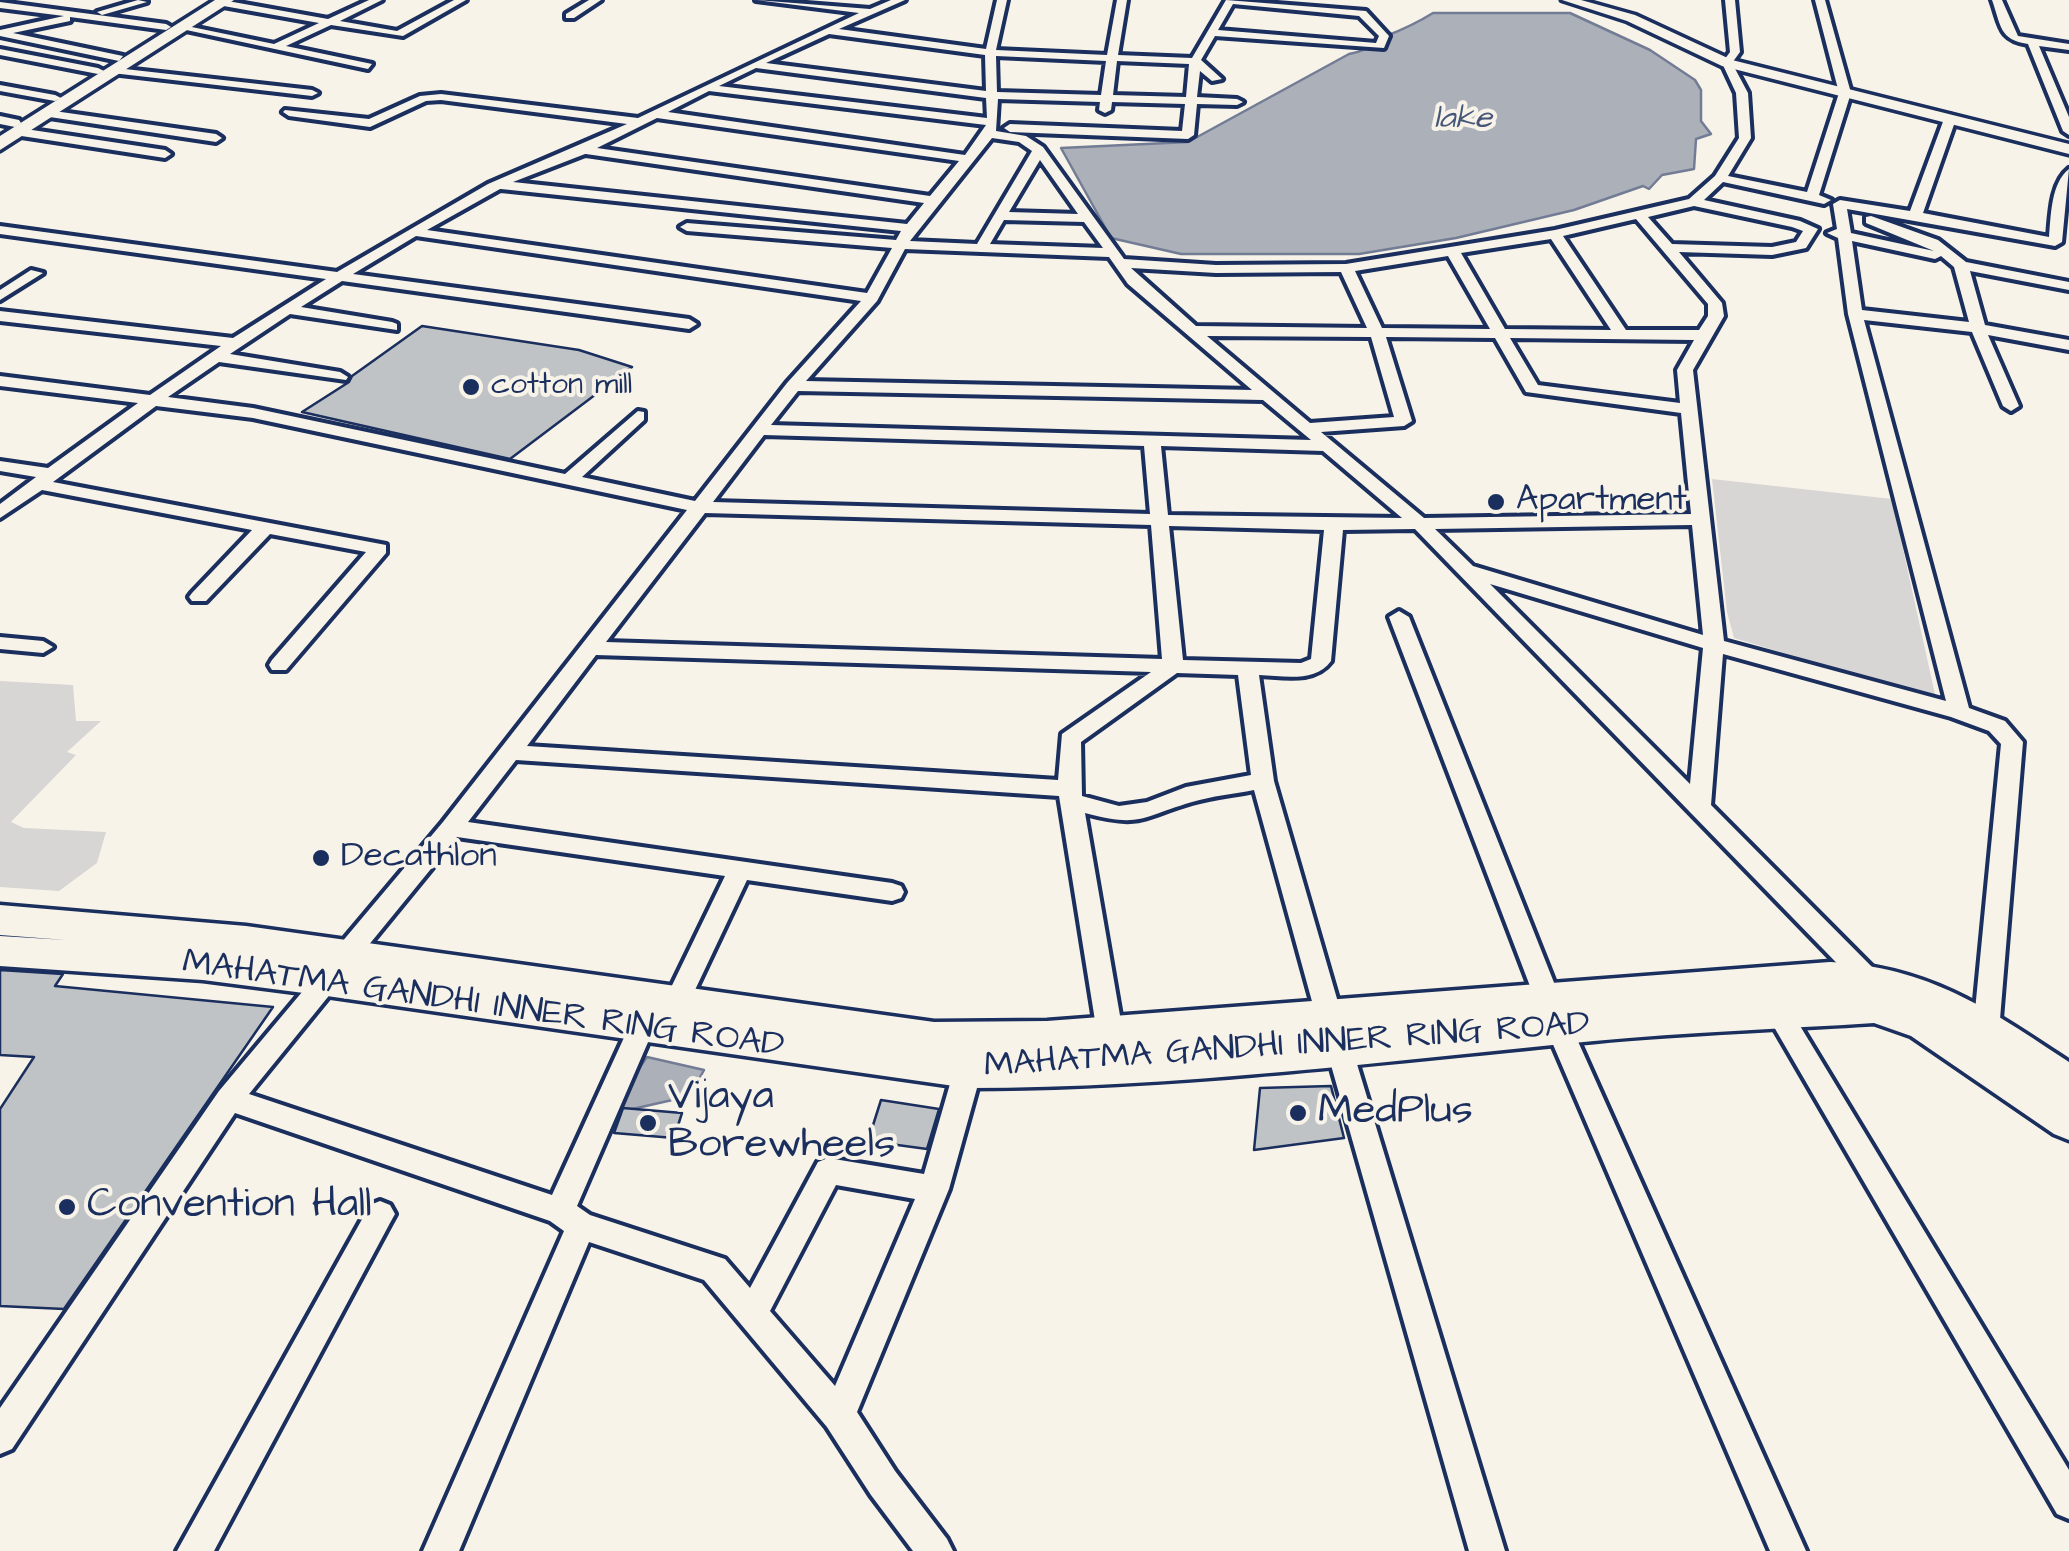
<!DOCTYPE html>
<style>
body{margin:0}
canvas{display:block;background:#f7f3e8}
</style>
<canvas width="2069" height="1551"></canvas>
<script>
const g = document.querySelector('canvas').getContext('2d');
g.lineJoin = 'round';
function fillPath(path, color) {
  g.fillStyle = color;
  g.fill(path, 'evenodd');
}
function stroke(path, color, width, dash) {
  g.strokeStyle = color;
  g.lineWidth = width;
  g.lineCap = dash ? 'butt' : 'round';
  g.setLineDash(dash || []);
  g.stroke(path);
}
function label(font, color, halo, rows, align = 'center') {
  g.font = font + ' "Architects Daughter",sans-serif';
  g.lineWidth = 8;
  g.setLineDash([]);
  g.textBaseline = 'middle';
  g.strokeStyle = halo;
  g.fillStyle = color;
  for (const [text, x, y, turn = 0] of rows) {
    g.save();
    g.translate(x, y);
    g.rotate((+turn || 0) * Math.PI / 180);
    g.textAlign = isNaN(turn) ? turn : align;
    if (halo) g.strokeText(text, 0, 0);
    g.fillText(text, 0, 0);
    g.restore();
  }
}
fillPath(new Path2D(`
 M1712,479L1892,499L1936,699L1734,638L1727,612Z
 M0,681L73,685L76,721H101L67,752L76,755L11,822L24,828L106,832L97,863L59,891L0,887Z`), '#d7d6d4');
const water = new Path2D(`
 M1433,13H1570L1650,50L1695,80L1701,90V121L1711,134L1696,139L1694,169L1662,175L1649,189L1643,186L1574,210L1456,238L1359,254H1181L1111,238L1061,148L1188,142L1349,54C1370,51 1370,42 1386,36C1404,29 1417,23 1433,13Z
 M647,1057L704,1070L690,1096L606,1115Z`);
fillPath(water, '#acb0b9');
stroke(water, '#727c95', 2.5);
const building = new Path2D(`
 M422,326L579,350L632,367L510,459L302,412L349,382L352,376Z
 M0,970L63,974L55,986L273,1007L64,1309L0,1306V1109L34,1057L0,1055Z
 M1331,1086L1344,1138L1254,1150L1260,1088Z
 M881,1100L939,1109L927,1149L868,1141Z
 M623,1108L682,1113L674,1138L614,1133Z`);
fillPath(building, '#c0c3c5');
stroke(building, '#1b2f5e', 2.5);
const minor = new Path2D(`
 M138,0L147,2L102,15L97,12Z
 M222,0L328,19L369,0H382L340,21L397,31L454,0H466L403,36L331,25L286,46L372,64L368,69L177,28L182,25L274,44L319,23L218,5Z
 M589,0H601L574,18H566V14Z
 M756,0L870,9L891,0H905L839,29L986,49L997,0H1007L996,50L1107,55L1117,0H1127L1118,55L1192,58L1226,0L1366,11L1389,36L1384,48L1215,36L1201,60L1222,79L1212,81L1200,71L1197,97L1237,99L1243,102L1237,105L1197,104L1194,135L1188,139L1010,132L1004,128L1010,124L1182,131L1185,104L1112,102L1111,110L1105,113L1099,110L1100,102L998,99L996,131L1026,136L1043,147L1124,259L1216,265L1346,264L1555,230L1689,199L1715,176L1739,138L1736,93L1722,63L1730,52L1725,0H1735L1740,52L1732,63L1748,93L1751,138L1728,176L1807,192L1839,93L1815,0H1825L1851,93L1819,195L1831,200L1824,204L1723,182L1704,200L1800,221L1818,229L1806,248L1772,255L1679,252L1722,303L1724,316L1693,370L1724,641L1946,701L1848,314L1838,238L1827,233L1837,229L1833,204L1840,200L1910,211L1944,119L1950,115L1956,119L1923,213L2049,237C2051,215 2051,183 2069,169L2062,242L2055,246L1847,209L1851,233L1934,251L1866,223V217L1871,216L1938,240L1966,262L2069,282V290L1970,271L1985,325L2069,340V350L1988,335L2019,406L2011,411L2003,406L1972,332L1864,320L1969,708L2005,721L2023,742L1999,1031L1995,1039L1986,1042L1977,1039L1973,1031L2001,744L1989,731L1951,717L1723,654L1711,805L1878,973L1882,980L1878,987L1869,990L1860,987L1415,529L1343,530L1331,661C1315,683 1284,676 1259,675L1274,781L1342,1016L1338,1023L1329,1027L1320,1023L1316,1016L1254,790C1234,794 1212,796 1192,802C1141,817 1141,828 1085,813L1123,1033L1119,1041L1110,1044L1101,1041L1097,1033L1059,796L516,760L468,822L892,883L901,886L904,892L901,898L892,901L747,880L686,1009L677,1012L668,1009L664,1002L725,876L457,837L354,963L345,966L336,963L332,956L336,949L443,822L687,510L253,418L156,406L53,482L386,545V553L286,670H272L269,665L272,660L366,552L270,534L206,601H192L189,597L192,593L252,530L42,490L0,518V504L36,477L0,471V461L48,468L138,403L0,386V376L150,395L221,346L0,321V311L233,338L326,279L0,234V226L337,272L488,184L627,124L441,100L426,101L370,127L289,116L283,112L285,110L369,119L420,96L441,94L638,118L859,13ZM1233,4L1359,16L1379,36L1376,43L1218,30ZM829,34L985,55L986,91L766,63ZM996,56L1106,61L1101,95L997,92ZM1117,61L1189,64L1186,97L1113,95ZM756,68L986,98L987,118L719,86ZM709,91L986,125L965,155L668,112ZM657,118L959,161L930,196L597,148ZM992,138L1019,142L1032,151L977,244L910,241ZM585,154H586L924,203L907,224L513,182ZM1040,160L1078,214L1009,212ZM500,189H501L901,231L896,240L687,223L680,227L687,231L892,248L867,293L427,230ZM1694,206L1792,227L1803,231L1796,242L1772,247L1672,244L1648,217ZM1636,219L1708,304V316L1699,330H1626L1563,236ZM1004,220L1084,222L1103,248L990,244ZM416,236L861,301L787,383L695,501L582,477L644,420V412L638,411L565,474L253,408L168,397L219,362L346,380L348,377L340,372L230,354L290,314L397,330V324L392,322L301,307L342,281L689,329L697,324L689,319L353,274ZM1551,239L1611,330L1505,329L1461,253ZM1852,241L1935,259L1941,256L1954,267L1969,322L1862,310ZM905,249L1109,257L1128,284L1252,390L806,381L877,301ZM1448,256L1490,329L1382,328L1355,271ZM1131,268L1216,273L1341,272L1367,328L1196,326ZM1207,336L1371,337L1394,417L1310,423ZM1386,337L1495,338L1526,392L1681,413L1691,514L1424,518L1321,432L1404,426L1412,421ZM1510,338L1694,340L1677,370L1680,403L1538,385ZM798,391L1263,400L1311,440L771,425ZM764,435L1144,446L1150,514L713,502ZM1161,446L1323,451L1402,518L1168,515ZM705,513L1151,525L1162,659L606,642ZM1692,525L1703,635L1473,566L1435,529ZM1169,526L1324,530L1311,659L1301,663L1183,660ZM1490,584L1703,648L1690,784ZM596,655L1151,672L1062,734L1058,780L527,746ZM1177,673L1238,675L1251,775L1186,787L1147,802L1119,806L1082,796L1081,742Z
 M1992,0H2002L2018,36L2069,44V50L2039,46L2069,117V135L2063,131L2028,44C1999,40 2001,25 1992,0Z
 M0,2L166,24L171,27L166,30L70,17V21L13,33L123,56L119,61L0,36V30L64,16L0,8Z
 M0,49L98,68L104,71L98,74L0,55Z
 M116,68L312,90L318,93L312,96L112,73Z
 M0,85L55,95L61,98L55,101L0,91Z
 M47,110L216,134L222,138L216,142L43,116L41,114Z
 M0,116L19,120L21,123L15,127L0,124Z
 M19,128L165,150L171,154L165,158L15,135V129Z
 M31,270L43,273L0,300V290Z
 M1399,611L1409,617L1572,1028L1806,1551H1770L1546,1028L1389,617Z
 M0,637L43,641L53,647L43,653L0,649Z
 M327,970L336,973L340,980L336,987L249,1094L552,1195L633,1018L642,1015L651,1018L655,1026L577,1206L590,1215L725,1259L750,1288L818,1162L828,1158L924,1174L954,1070L958,1062L968,1059L978,1062L982,1070L949,1189L857,1412L895,1471L947,1539L953,1551H913L871,1495L827,1427L704,1280L589,1242L459,1551H423L564,1231L550,1221L235,1113L12,1449L0,1454V1408L219,1091L318,973ZM836,1185L915,1199L835,1386L770,1311Z
 M1779,1002L1788,1006L2069,1470V1519L2057,1514L1770,1020L1766,1013L1770,1006Z
 M1340,1040L1350,1043L1353,1051L1505,1551H1469L1327,1051L1330,1043Z
 M380,1201L390,1205L395,1214L390,1223L214,1551H177L370,1205Z`);
const tertiary = new Path2D(`
 M1562,0H1581L1635,15L1732,60L2069,144V154L1722,66L1627,21Z`);
const primary = new Path2D(`
 M215,0H234L0,150V136Z
 M0,905L246,926L934,1022L1047,1021L1830,962C1929,967 1989,1009 2069,1062V1140L2054,1134L1911,1036L1874,1023C1781,1029 1687,1032 1594,1041C1386,1061 1178,1088 968,1088L327,996L203,980L0,966V936L66,940L0,935Z`);
stroke(minor, '#1b2f5e', 8);
stroke(tertiary, '#1b2f5e', 7);
stroke(primary, '#1b2f5e', 7);
fillPath(minor, '#f7f3e8');
fillPath(tertiary, '#f7f3e8');
fillPath(primary, '#f7f3e8');
for (const [x, y, r, color] of [
 [471,387,10,"#1b2f5e"],
 [1496,502,10,"#1b2f5e"],
 [321,858,10,"#1b2f5e"],
 [1298,1113,10,"#1b2f5e"],
 [648,1123,10,"#1b2f5e"],
 [67,1207,10,"#1b2f5e"]
]) {
  const dot = new Path2D();
  dot.arc(x, y, r, 0, 2 * Math.PI);
  g.fillStyle = color;
  g.fill(dot);
  stroke(dot, '#f7f3e8', 4);
}
label('30px', '#1b2f5e', '#f7f3e8', [
 ["cotton mill",491,387]
], 'left');
label('italic 32px', '#465679', '#f7f3e8', [
 ["lake",1463,120]
]);
label('35px', '#1b2f5e', '#f7f3e8', [
 ["Apartment",1516,502],
 ["Decathlon",341,858]
], 'left');
label('35px', '#1b2f5e', '#f7f3e8', [
 ["MAHATMA GANDHI INNER RING ROAD",483,1006,8],
 ["MAHATMA GANDHI INNER RING ROAD",1287,1047,-4]
]);
label('42px', '#1b2f5e', '#f7f3e8', [
 ["Vijaya",668,1099],
 ["Borewheels",668,1147],
 ["MedPlus",1318,1113],
 ["Convention Hall",87,1207]
], 'left');
</script>
